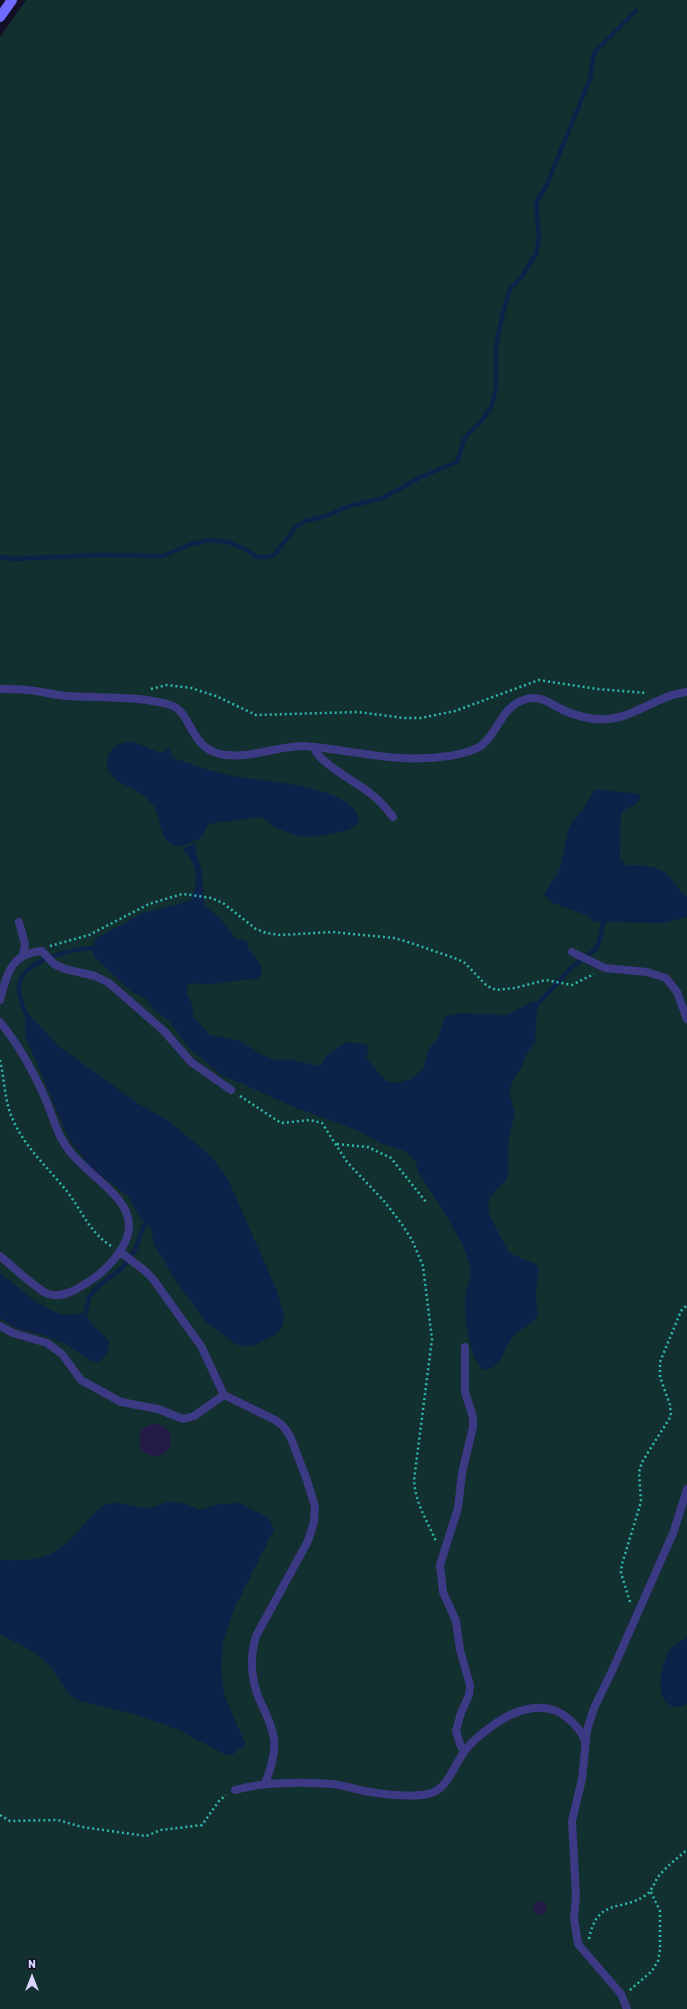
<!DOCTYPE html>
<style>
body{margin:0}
#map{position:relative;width:687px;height:2009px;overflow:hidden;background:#130f26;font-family:Rubik,sans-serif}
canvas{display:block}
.north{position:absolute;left:12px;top:1957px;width:40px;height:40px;-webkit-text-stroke:3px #130f26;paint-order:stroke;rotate:0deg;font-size:11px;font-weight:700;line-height:16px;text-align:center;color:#d9d4ff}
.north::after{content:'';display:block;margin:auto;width:14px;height:18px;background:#d9d4ff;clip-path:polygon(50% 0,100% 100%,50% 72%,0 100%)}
</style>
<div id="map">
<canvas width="687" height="2009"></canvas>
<div class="north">N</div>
</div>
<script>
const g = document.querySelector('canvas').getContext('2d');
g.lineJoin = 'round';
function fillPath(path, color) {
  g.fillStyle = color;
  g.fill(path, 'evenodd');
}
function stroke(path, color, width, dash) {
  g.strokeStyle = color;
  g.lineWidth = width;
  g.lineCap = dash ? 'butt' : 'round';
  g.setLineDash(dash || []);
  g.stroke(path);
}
fillPath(new Path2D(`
 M26,0H687V2009H0V37Z`), '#12302f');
fillPath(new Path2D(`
 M125,742H134L160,753L164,752L166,748H169L173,758C192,764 212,772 232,776C258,781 359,785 359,822C353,829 344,831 335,833C309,839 298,839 274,826C269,823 263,817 258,817C245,818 232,822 219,822C216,823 213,823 210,824C205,827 205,833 202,837C199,840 178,848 174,846C159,839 161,819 154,806C141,786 100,783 108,758C110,749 117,745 125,742Z
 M595,789L640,794C640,808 629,804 622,813C620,815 620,853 620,859L625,865C638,865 662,865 670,877C676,885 679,891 687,896V916L685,917L665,923L595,922L584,914L553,903L545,896L544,894L560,868L568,831L573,820L583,810Z
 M196,843V852L202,872L204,905L220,918L236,939L245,940L248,944V949C255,956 267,968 259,979C240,979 223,984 205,984C199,984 191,982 187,986V993L193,1006V1016L210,1035L241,1041L259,1053L275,1060L290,1059L318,1066L321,1064L327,1054L347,1042L365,1044L369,1048L366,1058L386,1081L396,1083L411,1079L423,1069L429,1048L437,1040L445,1016L463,1013L507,1015L534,1001L539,1007L537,1012L535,1042L527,1053L522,1066L513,1080L509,1092L515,1113L508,1143V1176L506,1181L490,1196L488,1207L490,1216L509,1253L536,1264L539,1268L536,1295L538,1316C532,1326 519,1328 512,1338C504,1349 501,1369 484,1370C470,1360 464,1318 465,1301C465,1289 472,1280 470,1268C467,1243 432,1195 418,1171L416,1162L405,1151L380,1143L357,1130L294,1107L220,1074L190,1049L169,1021L152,1008L145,998L132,992L93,956L95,939L143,913L190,901C200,882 198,863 182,849Z
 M25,1017H31L61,1048L139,1104L169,1121L213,1158L228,1179L277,1291L284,1316L283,1325L277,1333L268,1339L252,1346H241L235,1344L206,1322L176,1281L154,1245L151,1227L139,1217L129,1197L91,1168L69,1139L25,1036Z
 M0,1273C16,1285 42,1310 62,1314C71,1316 78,1312 86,1314L93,1325L109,1341C110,1350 106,1356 99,1362L91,1361L64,1343L43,1335L18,1329L0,1318Z
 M167,1502L183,1503L200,1510L219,1504L240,1503L269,1518L274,1530L233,1612L223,1643L221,1667L224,1694L245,1743L244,1748L239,1749L232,1755L224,1754L179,1730L134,1714L80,1701L69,1695L50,1666L35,1653L0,1634V1560C41,1561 53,1559 81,1528C88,1520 96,1510 105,1505C116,1499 134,1508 147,1508C153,1508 161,1504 167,1502Z
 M687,1636V1704C682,1707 677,1708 672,1706C654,1701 661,1665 668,1653C672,1645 681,1642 687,1636Z`), '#0c2248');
stroke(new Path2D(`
 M0,557L13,559L100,555L163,556L191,544L211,540L228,542L243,548L257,557H269L275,554L295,528L305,521L326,516L349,506L383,498L421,477L457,462L465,438L484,418L491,407L496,389V346L503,312L510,289L522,277L536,254L539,238L536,203L547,184L590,79L594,53L636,11
 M533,1009L573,966L596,949L600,939L603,923
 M30,1022C24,1011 16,993 20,981C28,958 79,947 100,948
 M84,1319L89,1297L97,1287L122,1268L135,1250L147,1218`), '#0c2248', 4.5);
fillPath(new Path2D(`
 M139 1440a16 16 0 1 1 32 0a16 16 0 1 1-32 0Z
 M537,1901L544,1902L547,1909L543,1915L536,1914L532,1908Z`), '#241b47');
stroke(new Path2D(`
 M151,689L167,685L191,688L216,696L256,715L358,712L404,718H421L455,711L539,680L597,689L647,693
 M50,946L89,935L149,904L182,894L191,895L211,898L223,903L256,929L266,933L280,935L333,932L394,938L411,943L457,959L465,963L487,986L496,990L515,988L546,980L572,985L594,974
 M0,1060C5,1080 4,1101 13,1120C25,1147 47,1167 66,1190C81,1209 89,1232 111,1246
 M240,1096L281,1123L310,1120L322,1123L347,1162L384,1201L401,1223L412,1240L423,1266L432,1339L414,1480C415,1502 427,1521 436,1541
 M337,1144L368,1147L391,1158L426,1202
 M630,1602L621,1573L622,1564L641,1502L639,1472L642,1462L671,1416L670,1405L660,1377V1362L681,1311L687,1305
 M0,1815L10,1821L58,1820L82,1827L146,1836L161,1830L202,1825L219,1801L226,1795
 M589,1939C597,1897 622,1912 646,1895C652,1891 654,1883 658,1877C666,1867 677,1858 687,1850
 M630,1990L652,1971L658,1961L660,1950V1911L650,1890`), '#2fb8b0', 2.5, [2, 3]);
stroke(new Path2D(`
 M0,689C9,689 18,689 27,690C41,691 53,695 67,696C96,698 142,696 170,705C193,711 188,751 226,755C252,758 278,746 304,746C356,750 395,764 449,756C459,754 472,752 481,746C500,731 500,707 526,699C541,695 550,704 563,710C576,716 592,720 607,719C636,717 658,695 687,692
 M314,747C319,764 357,782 371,794C380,800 386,808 393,817
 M19,922L25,944L23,955
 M572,952L605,968L647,972L666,978L677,992L687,1019
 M0,1000C7,974 11,953 42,951L54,964L65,969L95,976L109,983L164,1031L191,1062L231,1090
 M0,1022C19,1045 34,1073 46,1100C54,1120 58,1138 72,1154C89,1175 130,1198 129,1226C129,1248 103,1274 85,1284C74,1291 61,1298 48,1294C36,1289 11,1265 0,1256
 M120,1252L144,1270L153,1279L201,1346L224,1395L275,1420L283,1426L290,1436L307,1480L315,1507L314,1522L308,1541L256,1636C250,1656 251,1677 258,1696C264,1711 272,1723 274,1739C276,1753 270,1771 265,1784
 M0,1326L13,1333L47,1343L62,1354L81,1380L121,1402L158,1409L183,1419L194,1416L224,1395
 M465,1347V1392L473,1417V1427L462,1473L458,1508L440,1565L443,1592L456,1621L460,1650L470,1685L469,1695L461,1713L456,1731L461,1747L465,1750
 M235,1790C263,1782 303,1782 332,1784C343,1785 354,1789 364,1791C382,1794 418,1799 434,1792C448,1786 455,1764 464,1752C470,1743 480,1735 488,1729C512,1710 545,1697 570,1720C577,1727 583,1733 585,1742
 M627,2009L621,1994L578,1944L574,1918L576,1896L572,1821L582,1779L587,1730L594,1708L613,1669L674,1531L687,1489`), '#3d3a85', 8);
stroke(new Path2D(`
 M0,17L12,0`), '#6f6bff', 10);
</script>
